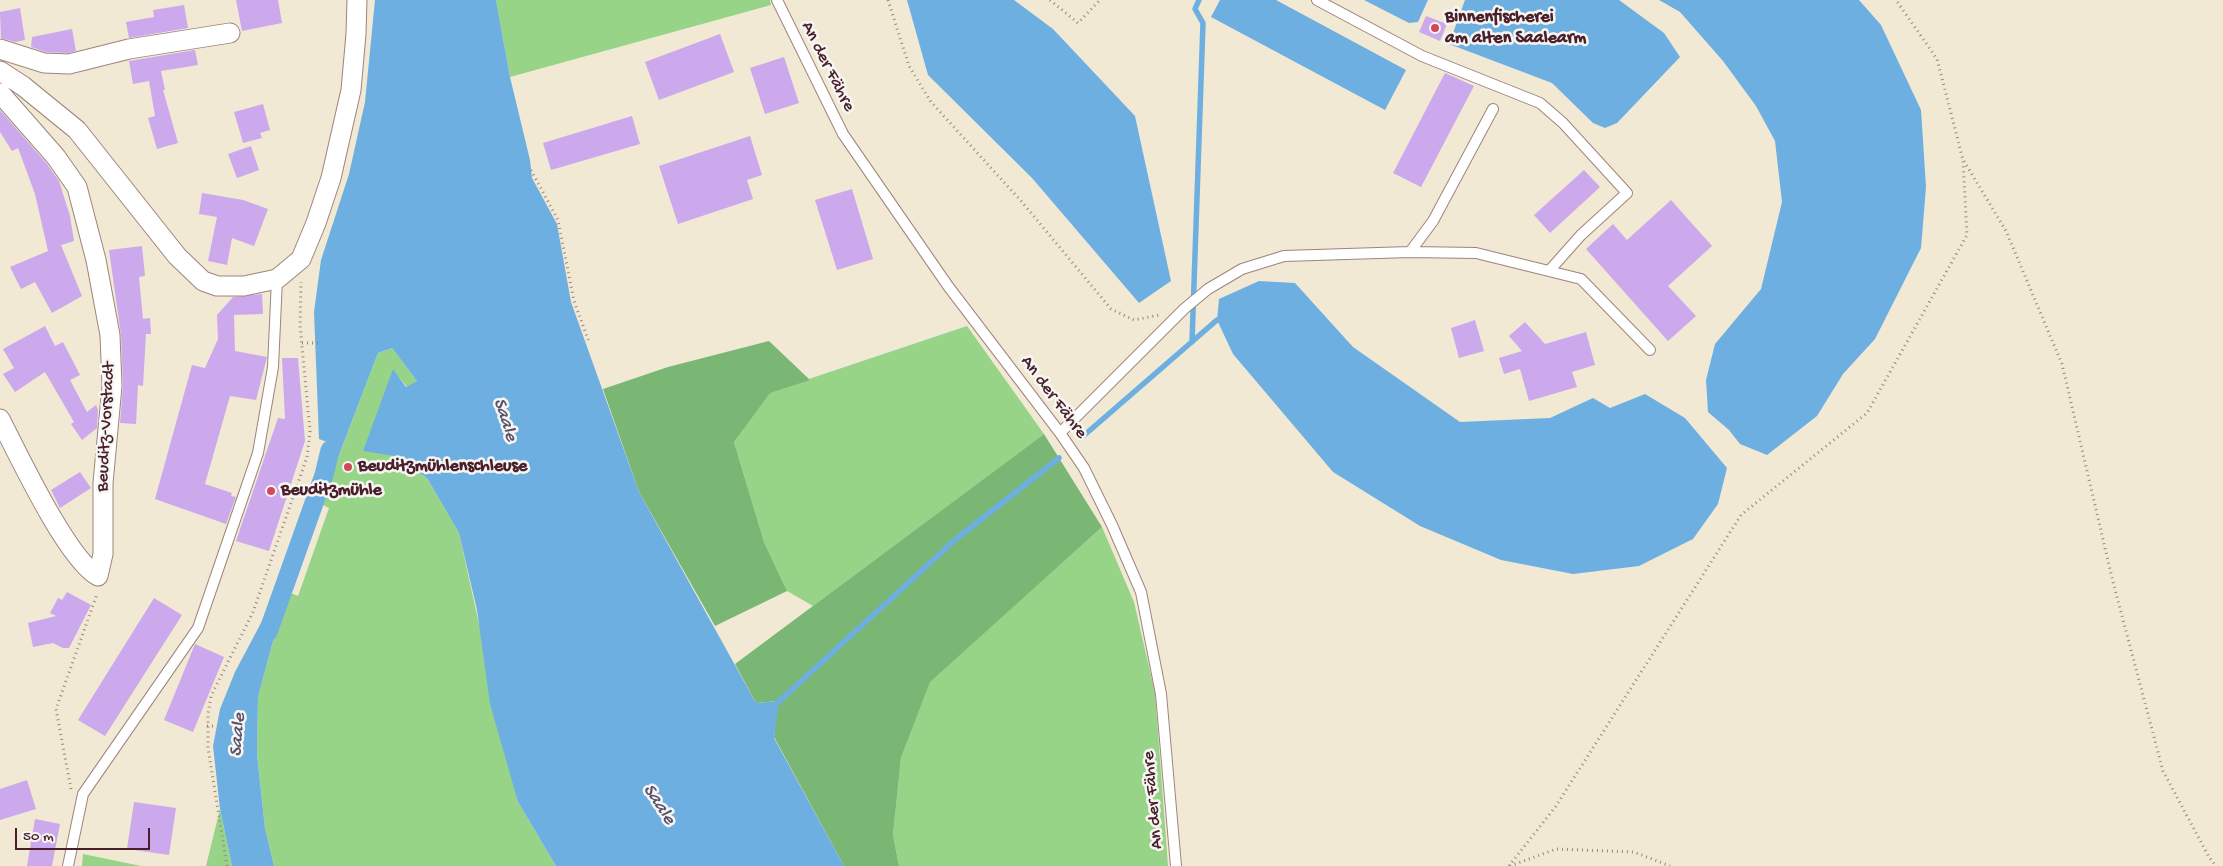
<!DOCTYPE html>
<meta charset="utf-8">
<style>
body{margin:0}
#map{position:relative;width:2223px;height:866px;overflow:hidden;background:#f1e9d3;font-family:"Gochi Hand",sans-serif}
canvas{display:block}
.scale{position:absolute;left:15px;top:828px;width:135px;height:22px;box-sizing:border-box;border:2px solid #4a1f2b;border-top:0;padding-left:6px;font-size:15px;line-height:18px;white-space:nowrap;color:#4a1f2b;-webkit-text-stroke:4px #f6f6f2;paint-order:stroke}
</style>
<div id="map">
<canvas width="2223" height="866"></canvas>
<div class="scale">50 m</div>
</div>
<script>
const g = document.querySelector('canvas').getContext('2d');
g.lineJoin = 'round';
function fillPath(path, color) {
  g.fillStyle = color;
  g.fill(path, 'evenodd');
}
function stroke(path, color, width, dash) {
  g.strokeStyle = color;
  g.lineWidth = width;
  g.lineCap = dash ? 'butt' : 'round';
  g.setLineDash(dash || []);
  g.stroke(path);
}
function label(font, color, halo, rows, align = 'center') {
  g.font = font + ' "Gochi Hand",sans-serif';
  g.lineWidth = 5;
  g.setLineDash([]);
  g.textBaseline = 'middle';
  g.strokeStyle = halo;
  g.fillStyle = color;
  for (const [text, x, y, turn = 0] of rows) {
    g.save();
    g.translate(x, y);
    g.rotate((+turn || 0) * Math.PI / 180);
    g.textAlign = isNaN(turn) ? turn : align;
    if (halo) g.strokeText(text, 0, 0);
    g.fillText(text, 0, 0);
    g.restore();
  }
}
fillPath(new Path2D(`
 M496,0H770L771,5L510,77Z
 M967,326L1044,434L813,606L787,591L764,542L734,442L770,392Z
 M392,348L417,381L407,387L393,370L395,456L427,478L459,533L518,802L556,866H274L265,828L257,753L258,697L273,641L291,593L298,596L329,508L321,504L325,492L378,353Z
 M1102,527L1134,602L1155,693L1168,866H899L893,835L901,758L930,681Z
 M220,809L232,866H206Z
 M83,854L141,866H82Z`), '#98d488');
fillPath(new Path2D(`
 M769,341L810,380L770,393L734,442L764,542L787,591L715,626L639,492L603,389L668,367Z
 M1044,434L1102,527L930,682L901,758L893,835L899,866H844L774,737L778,701L756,703L735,664Z`), '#7ab674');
fillPath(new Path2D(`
 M375,0H496L510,77L530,160L532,178L557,224L571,302L639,492L756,703L779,701L774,738L844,866H556L518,802L490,704L477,610L459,533L427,478L395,456L363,451L393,369L406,387L417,381L392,348L378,353L331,476L317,473L327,442L319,439L314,312L321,260L349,174L365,102Z
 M907,0H1014L1053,29L1135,116L1171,281L1139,303L1032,178L928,75Z
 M1220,0H1276L1406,70L1385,110L1211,17Z
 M1364,0H1428L1418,22L1409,23Z
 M1465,0H1619L1664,33L1680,57L1617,123L1605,128L1593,123L1552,83L1449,44Z
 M1659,0H1859L1881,25L1921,110L1926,187L1921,248L1875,339L1843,374L1817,416L1767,455L1740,444L1729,430L1708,412L1706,380L1715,344L1761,289L1782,202L1775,141L1756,106L1723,61L1680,12Z
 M1259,281L1295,283L1353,347L1460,422L1550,418L1593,398L1610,408L1645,394L1685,418L1727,468L1718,504L1693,539L1639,566L1573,574L1501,560L1420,526L1333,472L1233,354L1217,320L1219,299Z
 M270,606L284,611L273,641L258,697L257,754L265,828L274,866H232L220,809L213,746L220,709L235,672Z`), '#6eafe2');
stroke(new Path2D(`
 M1192,342L1203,23L1195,9L1199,0
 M1081,438L1217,320
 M774,706L956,539L1059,458`), '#6eafe2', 5.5);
stroke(new Path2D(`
 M268,632L324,475L330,450`), '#6eafe2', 19);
fillPath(new Path2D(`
 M236,0H278L282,23L242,31Z
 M184,5L188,28L129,38L126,22L154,17L153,10Z
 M20,8L25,40L15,42L1,38L0,12Z
 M1426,16L1447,24L1440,41L1419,32Z
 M72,29L76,51L68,53L46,52L31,47L32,37Z
 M720,34L734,72L659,100L645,62Z
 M195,50L198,65L161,71L165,90H163L178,143L157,149L148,118L155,116L149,81L133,84L129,61Z
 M784,57L799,103L765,114L750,68Z
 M1445,73L1474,86L1421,187L1393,173Z
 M263,104L270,130L260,133L262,138L243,143L234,112Z
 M0,110L47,164L59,181L70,216L74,241L61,245L82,296L52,313L35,282L21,289L10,267L48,251L35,194L18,148L12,151L0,132Z
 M632,116L640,144L551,170L543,143Z
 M750,136L762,175L747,180L753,199L678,224L659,166Z
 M251,146L259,170L237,178L228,154Z
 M1584,170L1600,187L1550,233L1534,215Z
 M852,189L873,259L837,270L815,200Z
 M202,193L243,200L268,209L254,246L232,238L227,265L208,261L217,217L199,214Z
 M1671,200L1712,246L1668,286L1696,316L1668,341L1586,249L1613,224L1627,240Z
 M142,246L145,276L139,277L143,319L150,318L151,334H146L143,386L138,385L136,424L120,423L123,386L121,335L109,250Z
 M262,294L263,314L234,315L235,351L267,357L256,400L230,396L205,484L232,493L231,496L236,497L226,524L155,499L192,365L205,368L218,339L217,315L233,297Z
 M1475,320L1484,351L1459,358L1451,328Z
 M1525,322L1545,344L1586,332L1595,365L1572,372L1577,387L1529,401L1520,369L1504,374L1499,358L1522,351L1509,336Z
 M45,326L55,346L63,342L80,375L70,380L87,412L96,405L98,410L97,428L82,440L71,424L74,422L45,372L15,392L3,374L14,368L3,349Z
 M282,358H298L305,441L269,551L236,541L278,418L285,419Z
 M80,472L91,488L60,508L51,490Z
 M67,592L91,605L69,648H63L53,643L33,647L28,623L56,616L50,613L58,598L62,600Z
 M154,598L182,615L105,736L78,720Z
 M195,644L224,657L193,732L164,720Z
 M27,780L36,809L0,820V789Z
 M134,802L176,808L169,855L127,849Z
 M35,819L60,824L52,866H27Z`), '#cca8ed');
const service = new Path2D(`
 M777,0L843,134L948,286L1060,433L1084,468L1112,525L1141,592L1161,694L1176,866
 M1317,0L1422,56L1540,103L1563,123L1627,193L1581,235L1549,271
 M1410,252L1476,253L1581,279L1650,350
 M1060,433L1184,309L1208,289L1242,269L1284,256L1410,252L1433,221L1493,109
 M68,866L83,794L198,628L258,453L273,367L277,279`);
const minor = new Path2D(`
 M0,49L44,63L69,64L129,49L230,33
 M0,71L23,86L77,130L177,256L203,281L217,286H244L277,279L301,259L316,223L331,178L351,90L356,34L357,0
 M0,93L56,157L77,187L96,260L110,335L112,386L103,483V554L98,576C67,559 18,454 0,419`);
stroke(service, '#9e847f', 12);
stroke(minor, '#9e847f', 21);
stroke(new Path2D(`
 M888,0L909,66L931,102L1022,202L1111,309L1134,320L1159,315
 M1050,0L1078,23L1100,0
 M1964,161L2006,231L2062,364L2113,582L2163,771L2209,857L2216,866
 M531,170L558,220L574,301L589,342
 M302,343H321
 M207,726H217
 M71,789L56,709L97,594
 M227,866L208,748V714L211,696L253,612L307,457L310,431L300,325L301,282
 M1509,866L1556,806L1741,515L1867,413L1967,235L1963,160L1937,59L1896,0
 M1510,866L1556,849L1634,852L1670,866`), '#9e847f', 3, [1, 4]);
stroke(service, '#fff', 10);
stroke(minor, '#fff', 19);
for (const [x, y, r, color] of [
 [1435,28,5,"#d1495b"],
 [348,467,5,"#d1495b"],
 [271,491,5,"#d1495b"]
]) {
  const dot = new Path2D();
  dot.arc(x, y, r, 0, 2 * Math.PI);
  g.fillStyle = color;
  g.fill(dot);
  stroke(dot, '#f6f6f2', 2);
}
label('bold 18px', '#4a1f2b', '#f6f6f2', [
 ["Binnenfischerei",1445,18],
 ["am alten Saalearm",1445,39],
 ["Beuditzmühlenschleuse",358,467],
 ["Beuditzmühle",281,491]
], 'left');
label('18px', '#4a1f2b', '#f6f6f2', [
 ["An der Fähre",827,67,63],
 ["An der Fähre",1053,398,53],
 ["Beuditz-Vorstadt",107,427,-87],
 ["An der Fähre",1154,800,-95]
]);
label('italic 19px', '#57516b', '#f6f6f2', [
 ["Saale",504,420,72],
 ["Saale",239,735,-85],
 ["Saale",658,805,57]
]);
</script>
